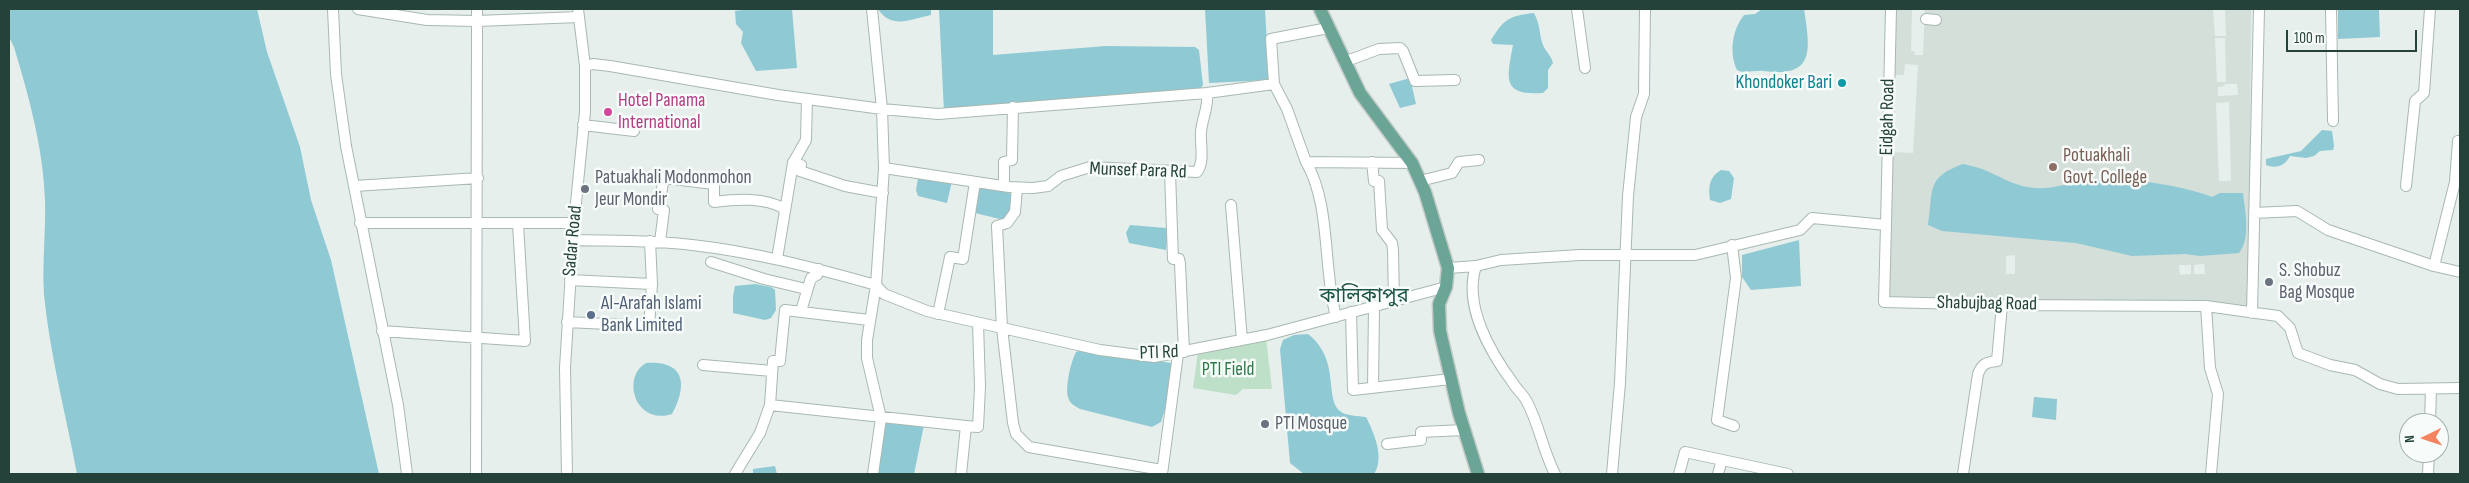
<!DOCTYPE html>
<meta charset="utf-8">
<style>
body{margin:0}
#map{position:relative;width:2469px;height:483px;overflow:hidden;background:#e6efeb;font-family:"Sofia Sans Condensed",sans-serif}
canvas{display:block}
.frame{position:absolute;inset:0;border:10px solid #24423a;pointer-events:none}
.north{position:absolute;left:2399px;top:413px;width:50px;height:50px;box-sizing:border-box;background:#f7fbf9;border:1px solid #a3b1ad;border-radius:50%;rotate:266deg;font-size:14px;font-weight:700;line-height:20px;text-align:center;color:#24423a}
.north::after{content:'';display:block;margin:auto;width:18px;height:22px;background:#f4845f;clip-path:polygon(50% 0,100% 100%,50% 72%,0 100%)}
.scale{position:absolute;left:2286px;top:30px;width:131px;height:22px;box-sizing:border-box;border:2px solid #24423a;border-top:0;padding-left:6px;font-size:15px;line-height:18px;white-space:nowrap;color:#24423a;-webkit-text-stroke:4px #f7fbf9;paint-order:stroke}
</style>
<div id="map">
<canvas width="2469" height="483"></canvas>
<div class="frame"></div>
<div class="north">N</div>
<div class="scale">100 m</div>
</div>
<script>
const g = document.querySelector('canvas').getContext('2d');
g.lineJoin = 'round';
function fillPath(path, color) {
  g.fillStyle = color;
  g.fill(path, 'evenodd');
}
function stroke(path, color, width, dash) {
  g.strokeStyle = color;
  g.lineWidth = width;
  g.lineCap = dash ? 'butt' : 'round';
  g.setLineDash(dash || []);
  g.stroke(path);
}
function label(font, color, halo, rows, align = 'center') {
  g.font = font + ' "Sofia Sans Condensed","Noto Sans Bengali",sans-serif';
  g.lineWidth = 5;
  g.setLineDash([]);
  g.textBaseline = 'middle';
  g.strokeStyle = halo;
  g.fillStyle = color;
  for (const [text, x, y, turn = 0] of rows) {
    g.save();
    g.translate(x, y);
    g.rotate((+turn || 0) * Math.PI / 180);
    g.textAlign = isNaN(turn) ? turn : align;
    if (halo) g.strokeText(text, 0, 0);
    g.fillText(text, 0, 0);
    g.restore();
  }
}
fillPath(new Path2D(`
 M1891,9H1912L1911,51H1914L1915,55H1923L1925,9H2213L2215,36H2226L2225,9H2251L2249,309L1884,302ZM2215,38H2225L2226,82H2217ZM1905,64L1918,65L1913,153L1891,152L1895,75H1904ZM2225,84H2237L2238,95L2218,96V87L2224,86ZM2229,102L2231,181H2219L2216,103ZM2015,255V274H2006V256ZM2204,264L2205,274H2194V265ZM2191,265V274L2180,275L2179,265Z`), '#d4dfda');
fillPath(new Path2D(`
 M1266,338L1272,389H1243L1236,395L1193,388L1198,352Z`), '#bfe0c8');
fillPath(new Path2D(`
 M9,9H257L267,52L300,147L311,200L331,260L379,474H77C66,415 50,355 44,295C42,263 46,231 45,200C43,147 29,97 14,47L9,37Z
 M753,9H792L797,68L756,71L741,43L743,32L736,24L735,11Z
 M878,9H931V15C910,19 892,30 878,9Z
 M939,9H993V55L1106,46L1195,47L1199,50L1203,85L1201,88L944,112Z
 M1205,9H1265L1269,80L1209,83Z
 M1762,9H1804C1810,49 1816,78 1764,71C1755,70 1743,74 1737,70C1729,53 1732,30 1744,15L1755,14Z
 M2338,9H2379L2380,37L2338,39Z
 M1534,13C1541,26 1539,36 1543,45C1546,52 1551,55 1553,63L1548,70V88L1543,93C1501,96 1507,78 1513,45L1493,44L1491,40C1504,19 1509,16 1534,13Z
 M1410,78L1416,104L1400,108L1389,84Z
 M2322,130L2332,131L2334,146L2333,150L2320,151L2314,156L2306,158L2290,156C2285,166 2276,169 2266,165V159L2301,151Z
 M1963,164C1972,166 1981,168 1989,172C2005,179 2017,187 2035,188C2052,189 2067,184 2084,181C2120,176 2178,184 2212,197L2220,193H2243C2245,211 2251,238 2239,253L2200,256L2185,254L2132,256L2076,243L1942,231L1928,225C1934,190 1925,178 1963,164Z
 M1721,170L1729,171L1734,178L1731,199L1720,203L1710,200C1708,187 1709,177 1721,170Z
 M918,178L952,181L947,203L918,196L916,190Z
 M977,186L1005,191L1013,195L1014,206L1004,220L975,213Z
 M1130,225L1166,228L1168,230L1166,250L1129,243L1126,233Z
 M1799,240L1801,286L1751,290L1742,277V255Z
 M755,284L771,287L775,290L776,310L771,318L765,320L733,313V296L735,286Z
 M1308,334C1341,360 1324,398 1340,411C1345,416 1359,416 1366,417C1374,433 1385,458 1374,474H1304L1290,463L1280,349L1283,340L1294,335Z
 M1083,349L1171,363L1172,366L1166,406L1161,422L1152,427L1080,409C1075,406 1069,403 1068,397C1065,387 1071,361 1076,352Z
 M646,363C685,360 688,385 672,414C635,426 621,377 646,363Z
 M2034,397L2057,399L2056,420L2032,417Z
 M884,421L924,425L914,474H876Z
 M775,466L777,474H753V469Z`), '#8ec9d4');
const minor = new Path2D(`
 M333,9L336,74L346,146L398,405L407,474
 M358,9L427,20L477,21L476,474
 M477,9V21L579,17
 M872,9L882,109L884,168L876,285L867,340V358L881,418L873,474
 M1577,9L1585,68
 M2331,9L2333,121
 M1926,19L1936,20
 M1344,62L1379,49L1400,48L1403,51L1415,81L1455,80
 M585,66L593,64L610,66L778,95L882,109L938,114L1207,93L1274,84L1271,39L1328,28
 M1274,84L1287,109L1306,162L1412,163
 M583,125L634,131
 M793,162L801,165L800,171L845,186L883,193
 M1306,162C1331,204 1323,269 1336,317
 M1372,162L1374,181H1379L1382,230L1392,243L1393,250L1394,301
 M884,168L1009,187L1033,188L1048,186L1061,176L1090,167L1197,172C1205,161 1200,145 1201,132C1202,118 1209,107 1207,93
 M1170,172L1173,259H1179L1180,264L1184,352
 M1420,181L1452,173L1459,162L1479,160
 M355,186L478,178
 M1004,186V162L1012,160L1013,107
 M2406,186L2415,101L2424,93L2430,9
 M1017,188L1015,212L1007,223L997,226L1002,328L1013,423L1016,434L1029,447L1162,470
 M1231,205L1242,340
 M2254,213L2297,211L2328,230L2434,266L2460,272
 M360,223H574
 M1886,225L1891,9
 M573,240C613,241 653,240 692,245C755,252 815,268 876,285L884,294L927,311L1100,350L1154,357L1267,335L1446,287
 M660,242L664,210L658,209L664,178L714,184V202C737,199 764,197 785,209
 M1732,245L1736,278L1717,420L1734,426
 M777,259L793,163L806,140L807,99
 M711,262L764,279L806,289
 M1476,266C1463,305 1490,352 1513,383C1517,390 1524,395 1527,402C1539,424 1543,451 1555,474
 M2434,266L2455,182L2458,141H2460
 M1448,268L1476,266L1501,260L1580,255H1695L1800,230L1812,218L1886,225L1884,302L2002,305L2206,306
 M570,280L652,284
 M801,311L811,278L817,275L819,269
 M1351,312L1353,390L1451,379
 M2252,313L2259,9
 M938,314L950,257L963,259L975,182
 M567,322L649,326L652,284L650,241
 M382,331L525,341L518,224
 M703,365L772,371
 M1373,388L1374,306
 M770,405L773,361H780L785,310L869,320
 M2430,423L2431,389
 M1387,444L1421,440V432L1464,430
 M567,474L565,368L574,223L585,112V66L578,9
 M735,474L760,433L770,405L966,426
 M961,474L966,426L978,427L980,387L978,323
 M1162,474L1178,354
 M1612,474L1620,383L1628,196L1636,117L1644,94L1645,9
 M1679,474L1685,452L1788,474
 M1718,474L1722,460
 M1963,474L1978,374C1982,364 1986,362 1997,361L2002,305
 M2211,474L2218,394L2210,368L2206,306L2278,316L2290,328L2298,353L2330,365L2355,370L2380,384L2398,389L2460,388
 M2428,474L2429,453`);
const major = new Path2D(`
 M1320,9L1360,93L1412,163L1425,192L1448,268L1446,287L1439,304L1440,331L1459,413L1478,474`);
stroke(minor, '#a8b8b2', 12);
stroke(major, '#c2cac8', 15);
stroke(minor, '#fff', 10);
stroke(major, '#6aa596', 12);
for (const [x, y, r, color] of [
 [1842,83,5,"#0f9aa8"],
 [608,112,5,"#d1479c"],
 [2053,167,5,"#8d6e63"],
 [585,189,5,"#6b7280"],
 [2269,282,5,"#6b7280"],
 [591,315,5,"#5c6f8a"],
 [1265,424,5,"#6b7280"]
]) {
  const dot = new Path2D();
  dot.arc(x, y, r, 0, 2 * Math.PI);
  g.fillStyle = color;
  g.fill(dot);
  stroke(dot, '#f7fbf9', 2);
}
label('19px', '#0d838f', '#f7fbf9', [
 ["Khondoker Bari",1832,83]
], 'right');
label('19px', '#b23c85', '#f7fbf9', [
 ["Hotel Panama",618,101],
 ["International",618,123]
], 'left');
label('19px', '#24423a', '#f7fbf9', [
 ["Eidgah Road",1888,117,-89],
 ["Munsef Para Rd",1138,171,2],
 ["Sadar Road",573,241,-85],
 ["Shabujbag Road",1987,304,1],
 ["PTI Rd",1159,353,-2]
]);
label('19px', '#785e54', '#f7fbf9', [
 ["Potuakhali",2063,156],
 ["Govt. College",2063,178]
], 'left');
label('19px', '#5b616d', '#f7fbf9', [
 ["Patuakhali Modonmohon",595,178],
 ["Jeur Mondir",595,200],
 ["S. Shobuz",2279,271],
 ["Bag Mosque",2279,293],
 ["PTI Mosque",1275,424]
], 'left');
label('19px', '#4e5e75', '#f7fbf9', [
 ["Al-Arafah Islami",601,304],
 ["Bank Limited",601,326]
], 'left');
label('19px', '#2d7a4b', '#f7fbf9', [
 ["PTI Field",1228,370]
]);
label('20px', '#1f5548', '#f7fbf9', [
 ["কালিকাপুর",1364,297]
]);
</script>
